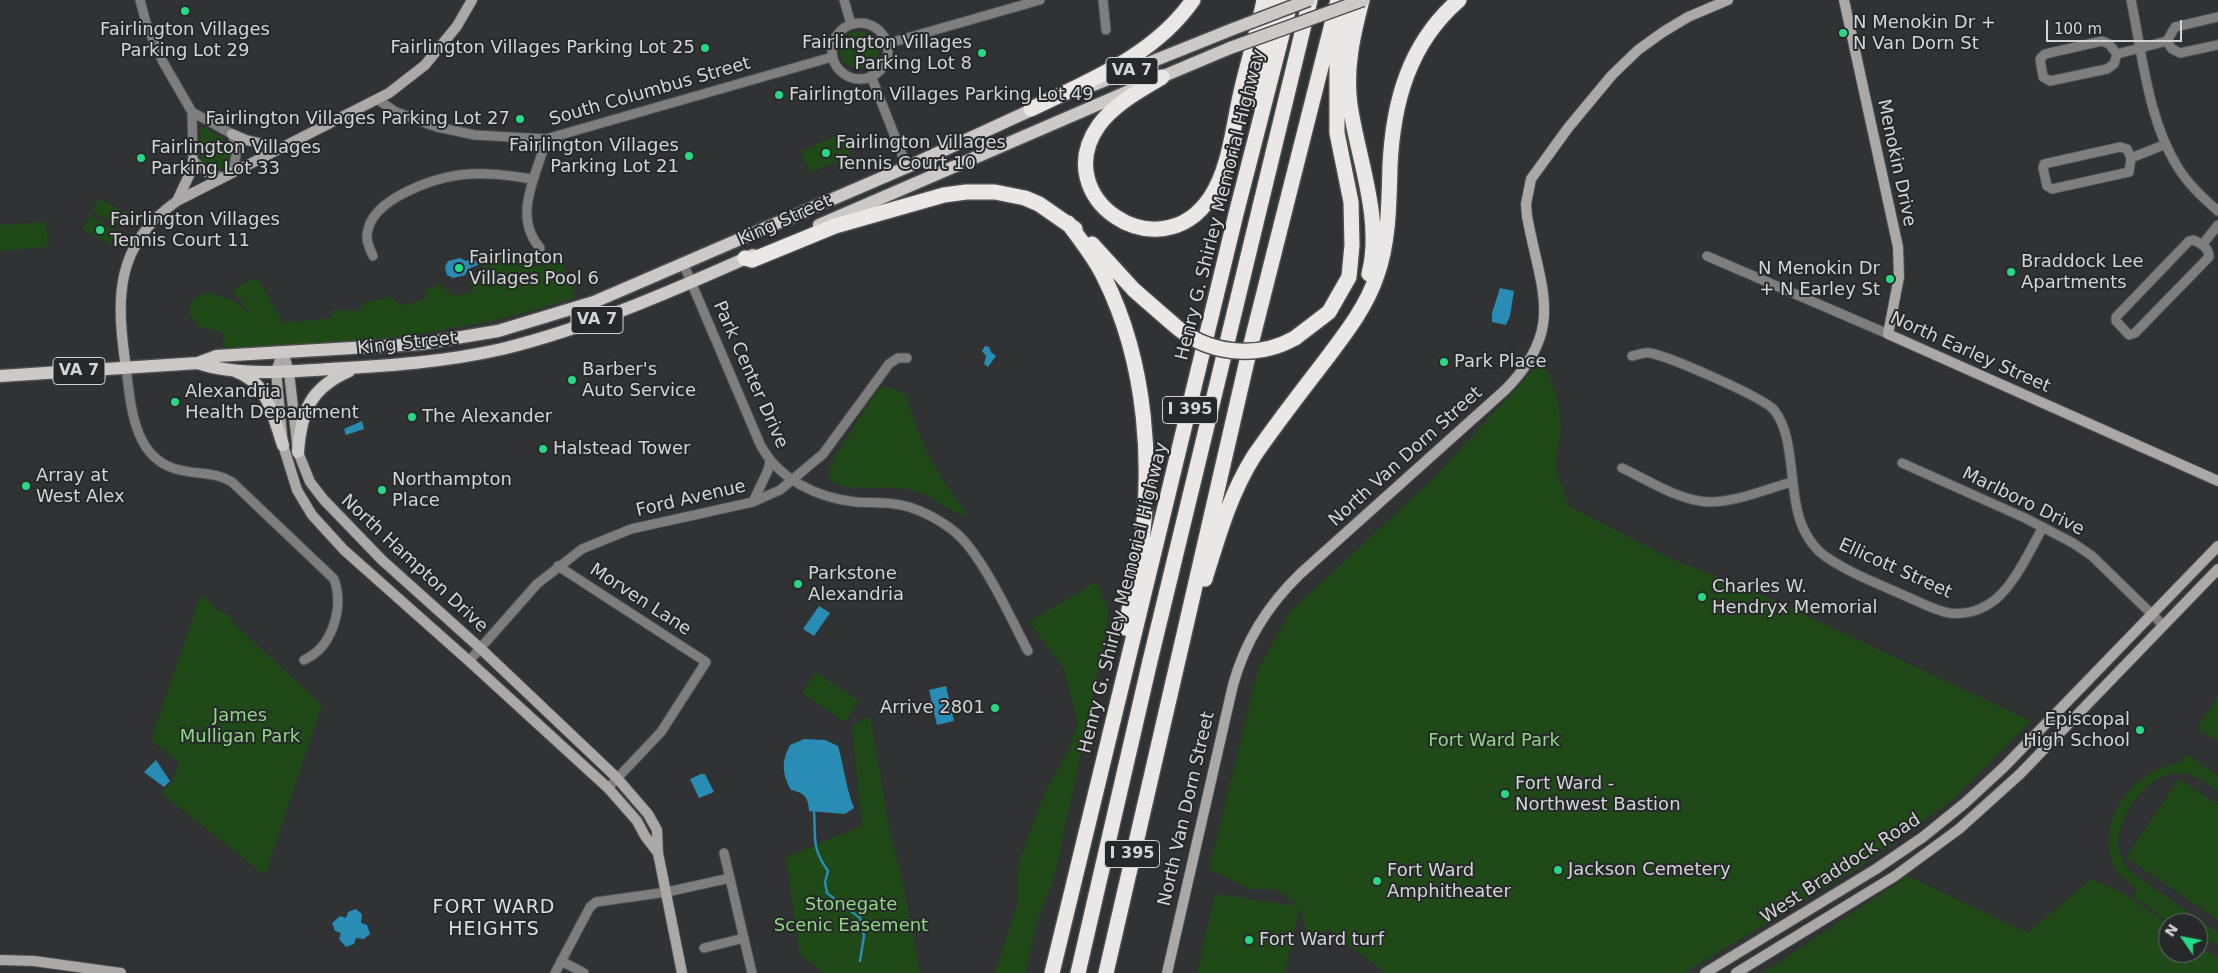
<!DOCTYPE html>
<style>
body{margin:0}
#map{position:relative;width:2218px;height:973px;overflow:hidden;background:#303234;font-family:"DejaVu Sans",sans-serif}
canvas{display:block}
.north{position:absolute;left:2158px;top:913px;width:50px;height:50px;box-sizing:border-box;background:#26282a;border:1px solid #6b6d6e;border-radius:50%;rotate:303deg;font-size:14px;font-weight:700;line-height:20px;text-align:center;color:#d3d4d5}
.north::after{content:'';display:block;margin:auto;width:18px;height:22px;background:#27d885;clip-path:polygon(50% 0,100% 100%,50% 72%,0 100%)}
.scale{position:absolute;left:2046px;top:20px;width:136px;height:22px;box-sizing:border-box;border:2px solid #d3d4d5;border-top:0;padding-left:6px;font-size:15px;line-height:18px;white-space:nowrap;color:#d3d4d5;-webkit-text-stroke:4px #26282a;paint-order:stroke}
</style>
<div id="map">
<canvas width="2218" height="973"></canvas>
<div class="north">N</div>
<div class="scale">100 m</div>
</div>
<script>
const g = document.querySelector('canvas').getContext('2d');
g.lineJoin = 'round';
function fillPath(path, color) {
  g.fillStyle = color;
  g.fill(path, 'evenodd');
}
function stroke(path, color, width, dash) {
  g.strokeStyle = color;
  g.lineWidth = width;
  g.lineCap = dash ? 'butt' : 'round';
  g.setLineDash(dash || []);
  g.stroke(path);
}
function label(font, color, halo, rows, align = 'center') {
  g.font = font + ' "DejaVu Sans",sans-serif';
  g.lineWidth = 4;
  g.setLineDash([]);
  g.textBaseline = 'middle';
  g.strokeStyle = halo;
  g.fillStyle = color;
  for (const [text, x, y, turn = 0] of rows) {
    g.save();
    g.translate(x, y);
    g.rotate((+turn || 0) * Math.PI / 180);
    g.textAlign = isNaN(turn) ? turn : align;
    if (halo) g.strokeText(text, 0, 0);
    g.fillText(text, 0, 0);
    g.restore();
  }
}
fillPath(new Path2D(`
 M840 50a19 19 0 1 1 38 0a19 19 0 1 1-38 0Z
 M200,125C213,133 233,140 232,158L223,169L212,170L201,162Z
 M843,133L852,155L810,173L801,151Z
 M99,198L128,214L120,227L92,211Z
 M90,216L118,232L111,245L82,229Z
 M46,222L48,247L0,251V225Z
 M478,251L492,257L519,254L533,267L562,262L576,297C463,336 344,345 225,349L222,332L199,327L189,314L192,300L208,292L234,301L252,315L233,290L253,278L260,282L283,323L332,318L331,310L360,311L363,303L391,297L400,306L425,299V291L439,284L454,296L473,292L470,281L484,267Z
 M1539,364L1549,374L1558,402L1561,429L1555,466L1569,506L1671,559L1745,587L2031,721L1954,799L1860,867L1684,973H1386L1330,930L1308,937L1300,908L1285,973H1197L1215,894L1299,906L1276,889H1249L1209,869L1258,670L1290,612L1431,481Z
 M879,388H892L906,395C920,444 937,476 969,516C948,512 933,495 912,490C890,486 877,489 857,488C850,488 841,485 834,483L828,474L834,458Z
 M1096,582L1108,609L1105,639L1054,880L1039,916L1025,973H995L1017,905L1019,861L1045,793L1069,749L1078,723L1064,669L1029,622Z
 M201,594L218,610L232,617L231,621L322,705L265,875L161,793L172,783L179,763L151,740Z
 M816,672L859,701L845,722L802,693Z
 M2218,696V742L2197,728Z
 M870,716L889,827L904,888L920,973H825L800,955L786,857L862,826L852,726Z
 M2187,754L2218,776V791C2206,783 2195,774 2181,773C2148,771 2120,812 2118,841C2118,852 2122,861 2128,870L2218,933V945L2211,940L2206,947L2198,942V923H2171L2133,896L2137,889C2126,881 2115,872 2111,858C2099,816 2138,766 2180,763Z
 M2179,779L2218,805V920L2126,857Z
 M1908,876L2028,933L2091,879L2121,892L2168,924V953H2198V945L2218,959V973H1763Z`), '#1f4917');
fillPath(new Path2D(`
 M460,258L466,261L474,258L478,265L468,269L465,275L453,278L447,275L445,267L448,261Z
 M1500,288L1514,291L1510,316L1506,325L1492,322V313Z
 M985,346L989,347L991,352L996,356L988,367L984,364L986,356L982,351Z
 M362,421L364,429L346,435L344,429Z
 M819,606L830,613L814,636L803,629Z
 M946,686L954,721L937,725L929,690Z
 M804,739L825,740L838,746C844,767 846,788 854,808L845,814L809,811C808,797 805,793 791,790C782,774 781,762 790,745Z
 M156,760L170,781L164,787L144,772Z
 M701,774H705L714,792L699,798L690,779Z
 M356,909L362,914L361,923L367,925L370,934L364,939L356,938L354,944L346,947L339,939L341,933L335,931L332,923L340,916L346,918L348,912Z`), '#298cb4');
stroke(new Path2D(`
 M814,812C816,839 811,847 828,871L825,882L827,893L860,918L864,936L860,961`), '#298cb4', 2.5);
const street = new Path2D(`
 M140,0L147,26L163,62L192,112L193,160L207,173L223,177
 M844,0L851,24
 M1103,0L1106,30
 M2131,0C2142,53 2148,119 2177,166C2188,184 2202,197 2218,211
 M2218,17L2175,27L2167,41L2172,49L2180,53L2218,45
 M832 51a28 28 0 1 1 56 0a28 28 0 1 1-56 0Z
 M2102,41L2109,44L2117,54L2114,64L2107,69L2050,81L2043,77L2040,59L2045,54Z
 M886,44L1040,0
 M2117,54L2167,41
 M871,76L907,167
 M378,100L396,112L437,127L475,135L546,139L832,57
 M192,112L232,134L237,149L233,172
 M2120,147L2127,149L2131,158L2129,172L2052,189L2047,186L2043,168L2044,164Z
 M2131,158L2166,144
 M2193,240C2201,243 2209,248 2209,257L2135,333L2129,335L2116,321V317L2189,241Z
 M2202,245L2218,225
 M540,248C511,215 538,174 546,139
 M373,256C369,247 365,239 368,230C374,199 431,179 459,175C485,172 508,175 532,179
 M1707,256L1888,334
 M683,263L760,444C778,479 817,498 856,502C868,503 881,502 894,504C915,506 939,519 955,532C982,554 1011,619 1028,651
 M1632,356C1637,355 1645,352 1650,353C1668,356 1763,397 1774,410C1797,438 1787,495 1804,530C1809,540 1816,550 1825,556C1849,573 1877,583 1903,595C1918,601 1933,610 1949,613C1963,615 1978,611 1989,604C2012,591 2030,550 2043,527
 M126,368C131,405 133,457 176,469C196,475 214,471 232,482L334,579C344,607 333,647 304,660
 M1902,463L2025,518L2073,543L2092,556L2163,625
 M1622,468C1648,480 1679,501 1709,502C1736,502 1766,489 1792,482
 M753,502L768,470L770,461
 M558,566L706,662L661,732L608,788
 M469,661L537,584L582,549L631,529L753,502L780,490L823,454L889,364L898,358H907
 M724,853L752,973
 M704,948L744,938
 M561,961L584,973
 M555,973L590,907L596,902L667,892L730,878`);
const secondary = new Path2D(`
 M1844,0L1898,247L1899,277L1888,334L2218,481
 M232,134L246,140L281,148
 M177,201L193,167V160
 M283,352L289,372L298,452L310,482L324,500L382,560L480,648L617,778L648,814L657,830L658,853L682,973
 M283,352L276,371L283,445L297,490L312,515L344,550L469,661L608,788L637,821L645,836L658,853
 M126,368C116,299 114,245 177,201L389,93L425,65L457,26L472,0
 M0,960L34,961L121,973
 M1167,973L1233,685C1245,641 1267,606 1300,574L1505,390C1567,328 1540,289 1527,216L1526,204L1531,179L1568,128L1612,75L1638,50L1663,32L1688,17L1728,0
 M1705,973L1876,869L1923,837L1965,803L2004,767L2218,546
 M1736,973L1895,876L1959,829L2020,774L2218,569`);
const primary = new Path2D(`
 M1154,80L1230,48
 M1091,86L1233,29
 M819,225L1136,88
 M198,363C236,376 289,372 329,369C387,366 445,362 502,349C588,328 672,291 753,255
 M235,371C268,382 273,416 283,445
 M0,376L198,363L217,356L420,344L498,331L594,302L907,167L1040,106
 M298,452C301,412 310,388 349,371`);
const highway = new Path2D(`
 M1362,0C1353,34 1345,69 1350,105C1358,159 1383,220 1369,274
 M1162,77C1141,90 1114,104 1099,125C1047,198 1159,273 1210,198C1230,168 1233,126 1241,92C1248,61 1258,31 1264,0
 M1256,102L1277,0
 M1031,109C1090,80 1154,56 1193,0
 M1068,223C1081,241 1095,258 1104,277C1147,363 1154,468 1139,561C1135,583 1130,606 1125,628
 M1092,244L1134,290L1173,324
 M745,258L752,260L835,226L944,195L966,192H995L1025,198L1039,204L1075,229
 M1295,338L1329,312L1349,277L1352,245L1351,202L1337,133V63L1346,0
 M1205,579C1218,537 1230,494 1254,456C1276,424 1300,393 1324,362C1345,334 1366,308 1377,275C1389,241 1389,202 1390,166C1393,102 1409,43 1459,0
 M1052,973L1236,214L1291,0
 M1078,973L1150,661L1310,0
 M1106,973L1249,352L1338,0`);
stroke(street, '#4d4f51', 11);
stroke(secondary, '#4d4f51', 12);
stroke(primary, '#4d4f51', 15);
stroke(highway, '#4d4f51', 18);
stroke(street, '#7f7e7e', 9);
stroke(secondary, '#aba8a8', 10);
stroke(primary, '#cdc9c9', 12);
stroke(highway, '#ece7e7', 15);
const primaryBridge = new Path2D(`
 M1233,29L1309,0
 M1230,48L1363,0`);
const highwayBridge = new Path2D(`
 M1173,324C1206,354 1256,360 1295,338`);
stroke(primaryBridge, '#4d4f51', 15, []);
stroke(highwayBridge, '#4d4f51', 18, []);
stroke(primaryBridge, '#cdc9c9', 12);
stroke(highwayBridge, '#ece7e7', 15);
for (const [x, y, r, color] of [
 [185,11,5,"#27d885"],
 [1843,33,5,"#27d885"],
 [705,48,5,"#27d885"],
 [982,53,5,"#27d885"],
 [779,95,5,"#27d885"],
 [520,119,5,"#27d885"],
 [826,153,5,"#27d885"],
 [689,156,5,"#27d885"],
 [141,158,5,"#27d885"],
 [100,230,5,"#27d885"],
 [459,268,5,"#27d885"],
 [2011,272,5,"#27d885"],
 [1890,279,5,"#27d885"],
 [1444,362,5,"#27d885"],
 [572,380,5,"#27d885"],
 [175,402,5,"#27d885"],
 [412,417,5,"#27d885"],
 [543,449,5,"#27d885"],
 [26,486,5,"#27d885"],
 [382,490,5,"#27d885"],
 [798,584,5,"#27d885"],
 [1702,597,5,"#27d885"],
 [995,708,5,"#27d885"],
 [2140,730,5,"#27d885"],
 [1505,794,5,"#27d885"],
 [1558,870,5,"#27d885"],
 [1377,881,5,"#27d885"],
 [1249,940,5,"#27d885"]
]) {
  const dot = new Path2D();
  dot.arc(x, y, r, 0, 2 * Math.PI);
  g.fillStyle = color;
  g.fill(dot);
  stroke(dot, '#26282a', 2);
}
for (const [x, y, w] of [
 [1132,71,52],
 [597,320,52],
 [79,371,52],
 [1190,410,55],
 [1132,854,55]
]) {
  const box = new Path2D();
  box.roundRect(x - w / 2, y - 13.5, w, 27, 4);
  g.fillStyle = '#26282a';
  g.fill(box);
  stroke(box, '#d3d4d5', 1);
}
label('bold 16px', '#d3d4d5', null, [
 ["VA 7",1132,71],
 ["VA 7",597,320],
 ["VA 7",79,371],
 ["I 395",1190,410],
 ["I 395",1132,854]
]);
label('18px', '#d3d4d5', '#26282a', [
 ["N Menokin Dr +",1853,23],
 ["N Van Dorn St",1853,44],
 ["Fairlington Villages",185,30,"center"],
 ["Parking Lot 29",185,51,"center"],
 ["Fairlington Villages",972,43,"right"],
 ["Parking Lot 8",972,64,"right"],
 ["Fairlington Villages Parking Lot 25",695,48,"right"],
 ["Fairlington Villages Parking Lot 49",789,95],
 ["Fairlington Villages Parking Lot 27",510,119,"right"],
 ["Fairlington Villages",836,143],
 ["Tennis Court 10",836,164],
 ["Fairlington Villages",679,146,"right"],
 ["Parking Lot 21",679,167,"right"],
 ["Fairlington Villages",151,148],
 ["Parking Lot 33",151,169],
 ["Fairlington Villages",110,220],
 ["Tennis Court 11",110,241],
 ["Fairlington",469,258],
 ["Villages Pool 6",469,279],
 ["Braddock Lee",2021,262],
 ["Apartments",2021,283],
 ["N Menokin Dr",1880,269,"right"],
 ["+ N Earley St",1880,290,"right"],
 ["Park Place",1454,362],
 ["Barber's",582,370],
 ["Auto Service",582,391],
 ["Alexandria",185,392],
 ["Health Department",185,413],
 ["The Alexander",422,417],
 ["Halstead Tower",553,449],
 ["Array at",36,476],
 ["West Alex",36,497],
 ["Northampton",392,480],
 ["Place",392,501],
 ["Parkstone",808,574],
 ["Alexandria",808,595],
 ["Charles W.",1712,587],
 ["Hendryx Memorial",1712,608],
 ["Arrive 2801",985,708,"right"],
 ["Episcopal",2130,720,"right"],
 ["High School",2130,741,"right"],
 ["Fort Ward -",1515,784],
 ["Northwest Bastion",1515,805],
 ["Jackson Cemetery",1568,870],
 ["Fort Ward",1387,871],
 ["Amphitheater",1387,892],
 ["Fort Ward turf",1259,940]
], 'left');
label('18px', '#d3d4d5', '#26282a', [
 ["South Columbus Street",650,92,-16],
 ["Menokin Drive",1896,163,78],
 ["Henry G. Shirley Memorial Highway",1221,205,-76],
 ["King Street",785,221,-24],
 ["King Street",407,344,-6],
 ["North Earley Street",1970,353,24],
 ["Park Center Drive",750,375,66],
 ["North Van Dorn Street",1406,457,-42],
 ["Ford Avenue",691,499,-13],
 ["Marlboro Drive",2023,502,26],
 ["North Hampton Drive",414,564,43],
 ["Ellicott Street",1895,569,24],
 ["Henry G. Shirley Memorial Highway",1124,598,-76],
 ["Morven Lane",640,600,33],
 ["North Van Dorn Street",1187,809,-77],
 ["West Braddock Road",1841,869,-33]
]);
label('18px', '#8fd782', '#26282a', [
 ["James",240,716],
 ["Mulligan Park",240,737],
 ["Fort Ward Park",1494,741],
 ["Stonegate",851,905],
 ["Scenic Easement",851,926]
]);
g.letterSpacing = '1px';
label('19px', '#dbdee1', '#26282a', [
 ["FORT WARD",494,908],
 ["HEIGHTS",494,930]
]);
g.letterSpacing = '0px';
</script>
